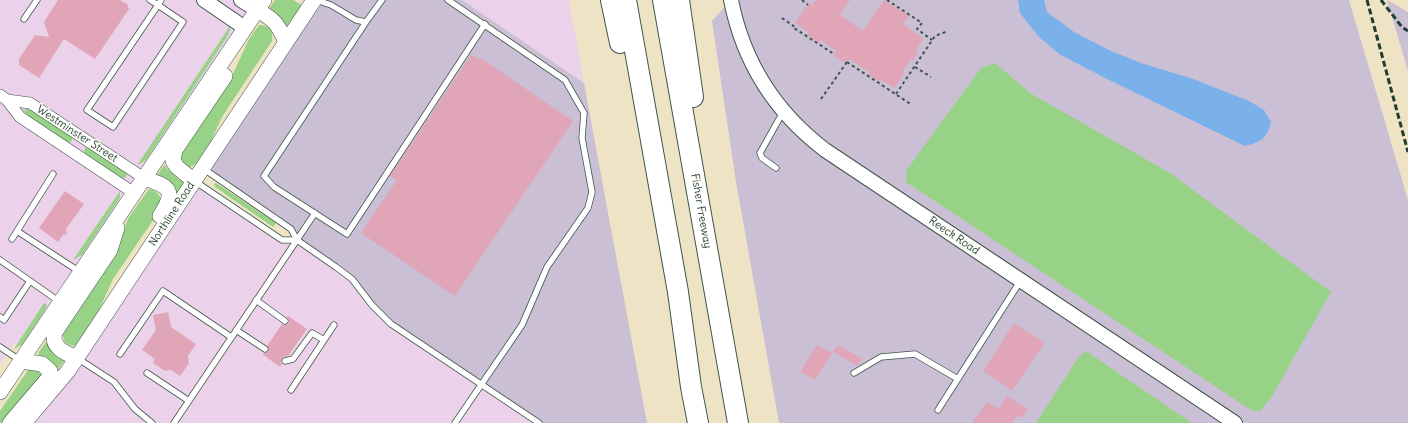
<!DOCTYPE html>
<style>
body{margin:0}
canvas{display:block;background:#eee3c5}
</style>
<canvas width="1408" height="423"></canvas>
<script>
const g = document.querySelector('canvas').getContext('2d');
g.lineJoin = 'round';
function fillPath(path, color) {
  g.fillStyle = color;
  g.fill(path, 'evenodd');
}
function stroke(path, color, width, dash) {
  g.strokeStyle = color;
  g.lineWidth = width;
  g.lineCap = dash ? 'butt' : 'round';
  g.setLineDash(dash || []);
  g.stroke(path);
}
function label(font, color, halo, rows, align = 'center') {
  g.font = font + ' Delius,sans-serif';
  g.lineWidth = 3;
  g.setLineDash([]);
  g.textBaseline = 'middle';
  g.strokeStyle = halo;
  g.fillStyle = color;
  for (const [text, x, y, turn = 0] of rows) {
    g.save();
    g.translate(x, y);
    g.rotate((+turn || 0) * Math.PI / 180);
    g.textAlign = isNaN(turn) ? turn : align;
    if (halo) g.strokeText(text, 0, 0);
    g.fillText(text, 0, 0);
    g.restore();
  }
}
fillPath(new Path2D(`
 M0,0H264L28,351L14,343L0,364Z
 M462,0H569L584,83Z
 M194,181L282,240H297L539,423H24Z`), '#ecd1ea');
fillPath(new Path2D(`
 M314,0H462L584,83L647,423H539L391,324L352,279L297,240L291,229L202,168Z
 M731,0H1349L1408,200V423H779L736,182L712,21Z
 M1387,0L1408,12V71Z`), '#cbbfd5');
fillPath(new Path2D(`
 M275,0H293L302,5L287,27L281,18L268,10Z
 M259,25C270,25 273,31 272,41L222,117L208,148L198,163L190,167L185,165L181,158V153L232,76L249,39Z
 M230,26V30L227,37L146,160L140,164H138Z
 M995,63L1030,93L1170,173L1331,292L1271,398L1259,412L1251,410L906,182V171L981,68Z
 M28,107L73,137L71,142H68L26,114L24,111Z
 M88,147L126,172L127,175L125,178H122L85,154L84,149Z
 M164,165L178,179L185,182L177,193L157,175Z
 M216,183L276,223L273,227L215,187L214,184Z
 M149,189C160,191 163,200 160,210L113,279L96,317L79,343L74,346L70,345L65,342L61,331L115,250L129,217Z
 M120,191V198L82,255L73,260Z
 M44,303L47,305L45,310L23,344L14,349Z
 M46,342L66,359L57,370L43,357L39,355L38,353Z
 M1086,351L1192,423H1036L1078,358Z
 M31,369L39,371L42,376L6,423H0V411L28,370Z`), '#98d286');
fillPath(new Path2D(`
 M1018,0H1044L1047,12L1074,32L1111,51L1141,63L1193,79L1249,101L1264,110L1271,122C1267,138 1262,142 1245,146L1107,79L1059,54L1038,36L1020,13Z`), '#7bb1ea');
fillPath(new Path2D(`
 M58,0H120L127,4L129,9L95,59L64,39L39,78L19,65V59L35,35L49,37L44,22Z
 M816,0H850L840,15L863,31L884,0L909,16L903,24L924,39L916,50L918,51L913,60L911,59L902,72L904,74L894,88L882,80L880,82L868,74L869,72L849,59L846,64L833,55L836,51L821,40L819,43L807,35L808,32L795,23L809,3L812,5Z
 M471,55L478,59L479,57L573,121L455,296L361,233L397,180L390,176Z
 M65,191L84,204L66,229L67,234L63,235L58,242L39,228Z
 M168,312L171,327L196,344L188,356L189,363L180,376L171,370L165,371L153,363L155,359L142,350L156,330L153,315Z
 M288,316L307,329L288,356L282,358L281,362L282,364L280,367L262,354L268,352L269,349L267,346L282,324L286,325L289,323V320L287,317Z
 M1014,323L1045,343L1012,391L983,371Z
 M817,345L832,353L815,380L800,372Z
 M838,345L863,359L857,366L833,351Z
 M1007,396L1028,409L1022,418L1018,415L1012,423H972L987,402L999,409Z`), '#e1a5b8');
const service = new Path2D(`
 M150,0L158,5L161,0
 M316,0L331,5L356,20L366,22L382,0
 M448,0L565,80L584,113L582,138L592,192L588,208L547,267L522,325L455,423
 M158,5L183,22L113,127L87,110Z
 M24,19L37,0
 M366,22L264,176L274,187L347,234L485,24
 M776,168L762,158L760,153L783,112
 M53,174L17,231L80,272
 M196,182L282,240H297L291,229L204,169
 M12,239L17,231
 M297,240L336,267L352,279L372,305L391,324L539,423
 M0,260L60,302
 M256,300L285,321
 M0,317L4,320L30,281
 M236,330L265,349
 M0,347L21,361
 M120,354L163,291L231,337
 M77,358L114,382L135,409L152,423
 M285,361L293,359L312,333L324,340
 M147,373L189,401
 M854,373L881,357L915,354L958,379
 M291,390L334,325
 M938,410L1021,280
 M174,423L315,213`);
const minor = new Path2D(`
 M0,95L7,100L20,117L134,193
 M7,100L30,103L144,178`);
const tertiary = new Path2D(`
 M204,0L245,28
 M241,0L257,10
 M731,0C743,61 775,112 825,150L1235,423`);
const secondary = new Path2D(`
 M257,10C275,20 277,23 286,42
 M144,178C171,187 176,191 160,216
 M194,181L177,167L173,161L175,150L225,76
 M77,358C65,353 50,347 55,332L110,250L117,228
 M0,392L264,0
 M10,423L51,375L50,371L42,364L21,361
 M24,423L68,371L314,0`);
const motorway = new Path2D(`
 M611,0L620,43
 M626,0L678,292L691,387L698,423
 M663,0L738,423
 M679,0L693,97`);
stroke(service, '#3e564a', 7);
stroke(minor, '#3e564a', 12);
stroke(tertiary, '#3e564a', 16);
stroke(secondary, '#3e564a', 16);
stroke(motorway, '#3e564a', 22);
stroke(new Path2D(`
 M802,0L808,5
 M887,0L922,23L917,29L932,40
 M782,18L795,27L794,28L834,54
 M847,62L912,105
 M915,67L931,77
 M896,94L935,36L948,31
 M821,99L847,62`), '#3e564a', 2, [3, 3]);
stroke(service, '#fff', 5.5);
stroke(minor, '#fff', 11);
stroke(tertiary, '#fff', 14);
stroke(secondary, '#fff', 15);
stroke(motorway, '#fff', 20);
stroke(new Path2D(`
 M1367,0L1408,152
 M1381,0L1402,27L1408,31`), '#1f3d34', 3, [6, 3]);
label('11px', '#1f3d34', '#fdfcf7', [
 ["Westminster Street",77,134,33],
 ["Fisher Freeway",701,211,80],
 ["Northline Road",172,214,-57],
 ["Reeck Road",954,236,34]
]);
</script>
